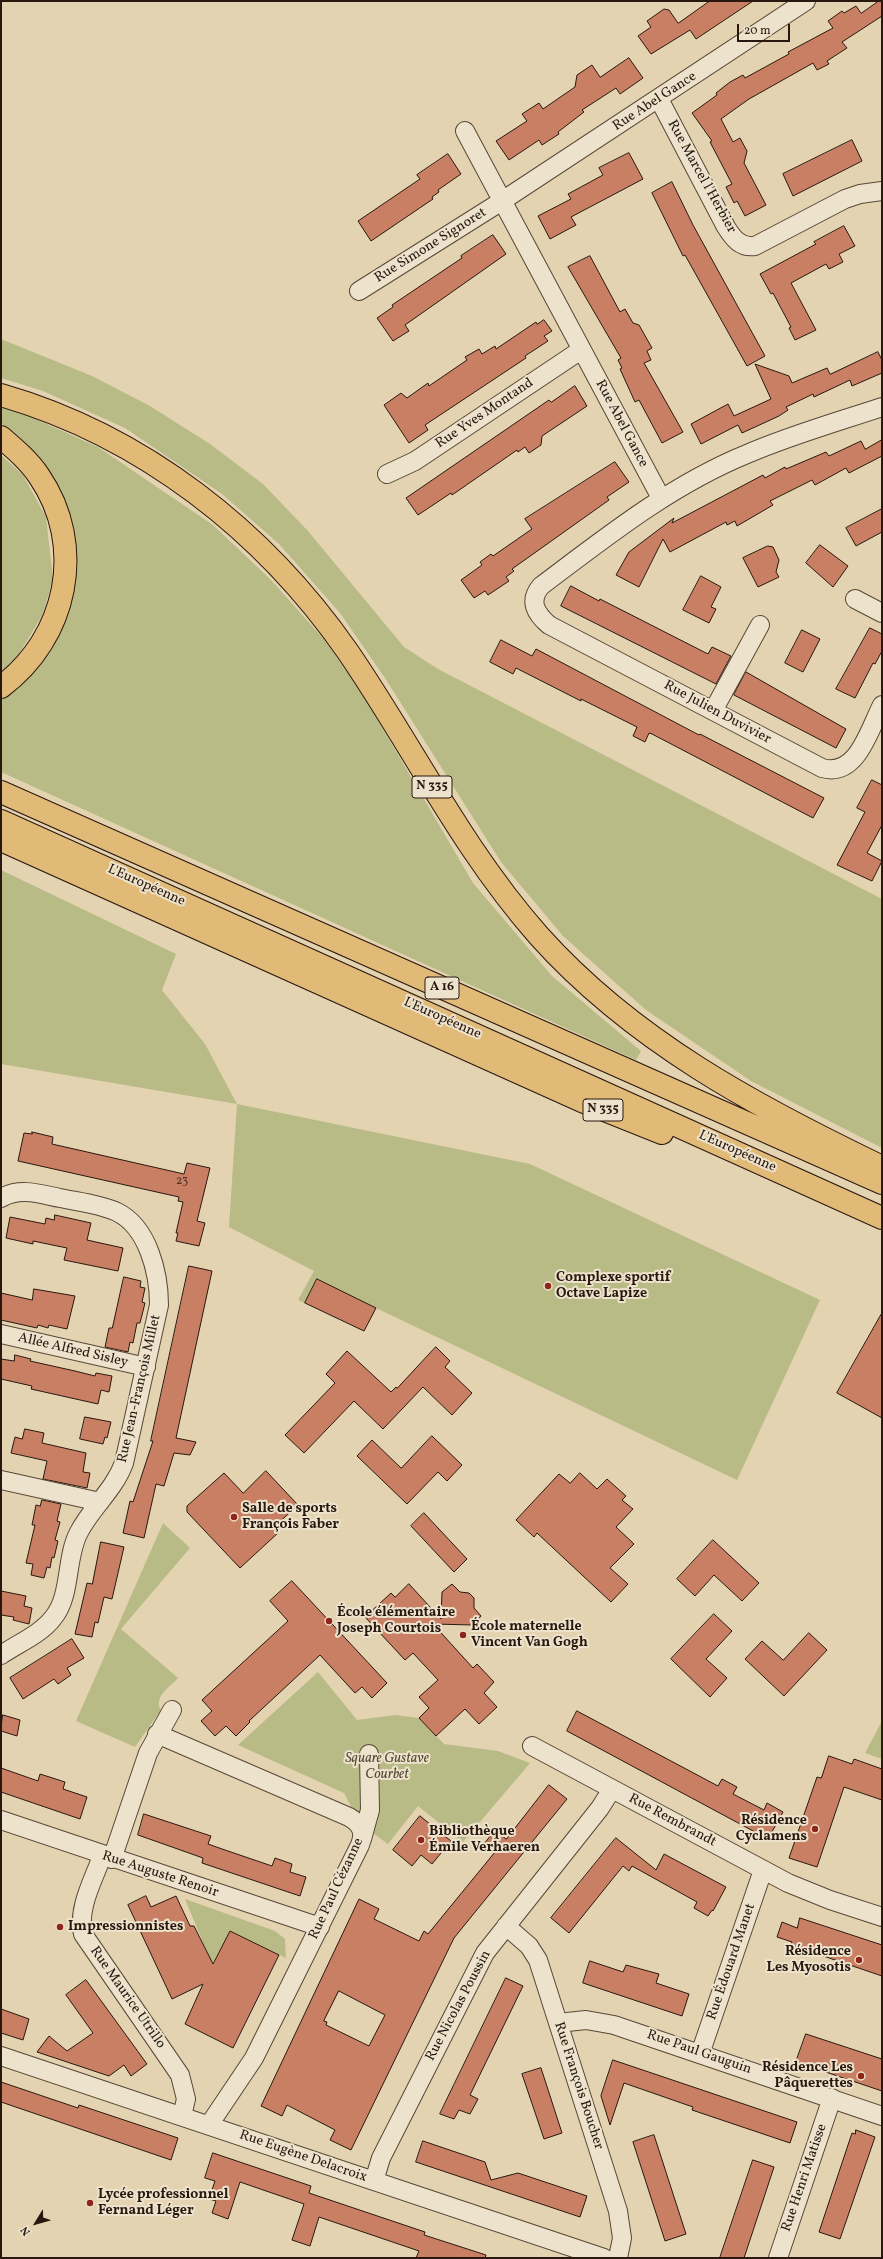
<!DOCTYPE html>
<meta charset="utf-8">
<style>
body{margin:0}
#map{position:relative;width:883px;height:2259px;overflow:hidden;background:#e3d3b0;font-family:Vollkorn,serif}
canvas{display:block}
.frame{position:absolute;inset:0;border:2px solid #29180f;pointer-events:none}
.north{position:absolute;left:16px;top:2203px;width:40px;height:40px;-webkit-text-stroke:3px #ede2cc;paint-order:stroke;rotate:233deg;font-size:11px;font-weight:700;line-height:16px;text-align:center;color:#29180f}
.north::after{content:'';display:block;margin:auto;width:14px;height:18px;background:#29180f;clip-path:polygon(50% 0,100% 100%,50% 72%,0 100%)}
.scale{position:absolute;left:737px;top:24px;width:53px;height:18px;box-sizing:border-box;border:2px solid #29180f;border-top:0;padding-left:5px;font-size:12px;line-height:14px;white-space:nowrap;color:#29180f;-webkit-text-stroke:3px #ede2cc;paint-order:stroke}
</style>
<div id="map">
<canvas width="883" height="2259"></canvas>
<div class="frame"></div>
<div class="north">N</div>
<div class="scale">20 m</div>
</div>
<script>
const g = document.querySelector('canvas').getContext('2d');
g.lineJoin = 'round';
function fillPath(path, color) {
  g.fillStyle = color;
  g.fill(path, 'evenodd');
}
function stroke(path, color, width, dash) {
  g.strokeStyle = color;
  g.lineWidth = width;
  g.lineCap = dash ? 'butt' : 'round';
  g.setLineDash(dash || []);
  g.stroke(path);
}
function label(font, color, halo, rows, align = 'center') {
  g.font = font + ' Vollkorn,serif';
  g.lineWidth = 4;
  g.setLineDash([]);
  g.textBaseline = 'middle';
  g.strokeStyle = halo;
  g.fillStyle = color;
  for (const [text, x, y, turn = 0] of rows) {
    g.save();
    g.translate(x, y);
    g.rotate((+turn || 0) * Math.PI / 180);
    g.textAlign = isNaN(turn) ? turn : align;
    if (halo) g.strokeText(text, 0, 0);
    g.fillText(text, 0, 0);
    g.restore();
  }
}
fillPath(new Path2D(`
 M1,339L92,376L150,406L210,444L263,484L308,531L404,647L438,669L882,899V1148L751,1081L646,1010L563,936L501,862L385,678L340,613L279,544L222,494L125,428L43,391L1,378Z
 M1,407L20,412L98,447L213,525L271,580L322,637L358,686L473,883L552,976L641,1051L636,1060L1,772V697L23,681L52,649L69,612L77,569L73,533L59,491L20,437L1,423Z
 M1,455L23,475L46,517L53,578L43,614L16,659L1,671Z
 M1,870L176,954L162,990L205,1044L237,1104L530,1164L820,1300L737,1480L376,1308L364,1331L298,1300L314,1271L229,1227L237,1104L1,1064Z
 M163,1523L190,1548L121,1629L178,1678C170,1687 153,1697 161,1710L135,1747L76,1721Z
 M318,1672L357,1720L395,1715L419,1718L444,1744L498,1751L530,1763L463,1842L418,1806L388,1844L360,1824L344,1793L238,1745Z
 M882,1721V1759L865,1753Z
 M185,1899L275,1931L285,1939L286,1958L230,1931L212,1964Z`), '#b9bb87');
const building = new Path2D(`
 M710,1H753L696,39L690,30L651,54L638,36L651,27L647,21L664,9L669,10L678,23Z
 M879,1H882V16L842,42L847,48L827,61L829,64L817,70L813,63L749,99L721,119L733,142L740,138L747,151L744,163L766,205L745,216L737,201L734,203L726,187L732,184L710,142L712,141L692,113L717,95L716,93L730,82L743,75L745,78L789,54L788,52L833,28L828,21L842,11L844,13L856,6L861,13Z
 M629,58L643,78L620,94L616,88L582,110L584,112L558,132L559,134L542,145L539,140L509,160L496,141L527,121L522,114L539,103L543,109L575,87L577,75L592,65L600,77Z
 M852,140L862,161L793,196L783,174Z
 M629,153L643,179L571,217L576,225L550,239L538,216L571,199L568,194L603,175L599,168Z
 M448,154L461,174L438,190L439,192L432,197L433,199L371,241L358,221L420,179L417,175Z
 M672,182L693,225L765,356L747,366L685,255L683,256L652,193Z
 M844,226L855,246L839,254L843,262L829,269L826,264L791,283L816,330L795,340L789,328L791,327L773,293L771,294L760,274L816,244L814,242Z
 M493,235L506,254L405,325L409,331L393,341L377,318L393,307L392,305L462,258L461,256Z
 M590,256L620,312L625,309L633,323L639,325L652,348L647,351L651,360L644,363L683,432L662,443L639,400L635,402L620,369L622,368L618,360L621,358L568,267Z
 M544,320L552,331L544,336L548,341L525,356L526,358L425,425L428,430L409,443L384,405L401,393L407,398L428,383L429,386L467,360L465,357L479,349L482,354L495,346L496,349L536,322L537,324Z
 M878,352L882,360V373L852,386L850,380L814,397L813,394L786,407L788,410L779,416L742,433L738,425L701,444L691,424L728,404L734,416L771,399L755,364L789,376L792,383L827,368L830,374Z
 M575,386L587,406L542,436L541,445L529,453L525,447L518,452L517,450L452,495L451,493L418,515L406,498L549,400L551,402Z
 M882,440V456L849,473L846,468L815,485L812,480L770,501L773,505L737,526L735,521L727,525L726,522L670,552L663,539L639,587L616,575L629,552L674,518L672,523L763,475L765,478L785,467L786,469L826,452L829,456L861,441L865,449Z
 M615,462L629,482L607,497L609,500L512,569L514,571L506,577L509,581L488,595L485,591L474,598L461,580L482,565L480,562L491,554L493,556L532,529L525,519Z
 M882,509V532L856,546L846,528Z
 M820,545L848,566L833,587L806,563Z
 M768,546L773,547L779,560L776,572L779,577L758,587L743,558Z
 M701,576L721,587L711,607L716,609L709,623L683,610Z
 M571,586L599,601L600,599L708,654L712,647L731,656L716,684L561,606Z
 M870,628L882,634V651L875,664L873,663L855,698L836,689Z
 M802,630L820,639L803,672L785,663Z
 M501,640L532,656L536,649L699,735L700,734L824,798L813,818L652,734L649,733L645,742L633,736L637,727L581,699V701L516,668L513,674L490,662Z
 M746,672L846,729L836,748L734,695Z
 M872,780L882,785V825L867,853L882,861L872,881L837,865L865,812L857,808Z
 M32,1132L53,1137L52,1144L184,1174L187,1163L210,1168L197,1221L205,1223L199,1246L176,1241L178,1233H176L183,1202L178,1201L179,1197L18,1161L24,1133L32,1134Z
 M55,1215L91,1223L87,1240L123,1248L118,1271L64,1260L67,1248L33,1241V1244L6,1238L10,1217L45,1224L46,1218L54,1220Z
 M189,1266L212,1271L176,1438L196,1442L190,1455L174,1453L164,1486L156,1484L144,1538L123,1533L130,1501L133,1502L153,1441H151Z
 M124,1277L141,1281L140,1287L145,1288L142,1302L145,1303L140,1323H137L133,1343L130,1342L128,1352L105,1347L109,1328H112Z
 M317,1279L376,1308L364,1331L305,1303Z
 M34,1289L75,1296L67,1329L49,1325L48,1328L38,1325L37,1328L1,1320V1293L32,1300Z
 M882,1313V1418L837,1393Z
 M436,1347L450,1361L445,1367L472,1393L452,1415L423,1387L383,1429L354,1401L304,1453L285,1435L335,1383L326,1374L347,1351L391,1392L396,1387L397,1388Z
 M15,1355L31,1359L30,1361L75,1371L95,1376L96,1373L112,1376L109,1392L101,1390L98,1404L31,1389L32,1386L1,1379V1359L14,1361Z
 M85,1417L111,1422L107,1438L105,1437L103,1444L80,1439Z
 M25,1429L44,1433L42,1443L86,1453L83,1472L90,1473L87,1488L43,1479L47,1461L11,1453L15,1437L22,1439Z
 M432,1436L462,1465L447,1481L438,1472L407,1504L357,1456L372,1440L401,1468Z
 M266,1471L298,1505L274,1527L279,1532L240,1568L187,1512V1506L224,1473L243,1493Z
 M580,1473L597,1489L607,1479L626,1496L622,1500L633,1509L616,1527L634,1544L610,1568L628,1584L611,1602L537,1533L534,1537L516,1520L559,1474L570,1483Z
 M42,1500L61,1504L57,1521L60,1522L55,1540L58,1541L54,1558L52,1557L50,1568L47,1567L44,1578L31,1575L33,1564L26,1563L35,1525H32L36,1505L40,1506Z
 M424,1513L467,1559L454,1572L411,1526Z
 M713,1540L759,1583L742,1601L714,1575L695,1596L677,1579Z
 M101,1542L124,1547L112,1599L104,1597L98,1623L95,1622L92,1637L75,1634L87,1583L92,1584Z
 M292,1581L387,1683L372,1698L362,1687L355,1693L320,1655L249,1721L250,1722L236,1736L226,1726L215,1736L201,1721L212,1711L202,1700L288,1621L270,1601Z
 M409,1584L441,1619L442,1592L452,1584L460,1592L469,1593L474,1598V1608L481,1616L473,1625L433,1624L473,1668L477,1664L494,1682L484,1693L497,1707L479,1724L465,1709L436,1736L419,1718L429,1708L419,1697L438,1680L413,1653L405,1660L365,1617L391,1593L395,1597Z
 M1,1591L26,1596L24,1606L32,1608L29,1624L13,1620L14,1617L1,1615Z
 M714,1614L732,1631L706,1659L727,1678L710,1697L671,1659Z
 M809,1633L827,1650L784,1696L745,1659L762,1641L783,1660Z
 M72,1639L84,1658L67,1668L71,1675L58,1684L54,1679L23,1699L10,1678Z
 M577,1711L718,1786L722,1779L737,1787L733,1794L764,1810L767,1803L783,1812L768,1839L567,1731Z
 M3,1715L20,1720L17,1736L1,1731Z
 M829,1756L852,1764L854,1759L882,1769V1800L844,1787L817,1867L789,1858L817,1777L821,1778Z
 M1,1768L38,1781L40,1774L65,1782L63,1789L87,1797L80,1819L1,1792Z
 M549,1785L567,1799L454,1938L351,2150L330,2140L335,2130L287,2105L282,2116L261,2106L359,1899L379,1909L374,1919L419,1941L424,1931L428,1934L495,1852L484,1844L495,1830L506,1839ZM339,1991L385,2015L369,2046L326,2025L327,2022L324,2021Z
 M144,1814L211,1836L208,1844L225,1850L272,1866L275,1858L292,1864L290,1872L306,1877L300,1896L202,1863L203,1858L138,1835Z
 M420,1816L451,1841L432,1864L421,1855L412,1866L393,1850Z
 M616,1838L656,1870L664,1854L726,1887L713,1911L712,1910L708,1916L694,1908L697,1902L632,1866L629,1871L623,1866L569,1933L551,1918Z
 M146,1896L151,1907L176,1896L190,1926H194L213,1964L230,1931L279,1955L233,2048L185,2024L203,1984L172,1999L128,1905Z
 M800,1918L882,1945V1976L791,1945L792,1942L777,1937L782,1922L797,1928Z
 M590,1961L623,1972L626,1965L659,1974L656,1983L689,1994L682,2016L583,1983Z
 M506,1978L523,1986L470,2095L478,2099L470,2114L459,2110L454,2119L440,2114Z
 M86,1980L147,2064L131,2076L124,2065L109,2076L37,2052L49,2036L67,2051L93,2033L66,1995Z
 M1,2009L29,2019L23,2040L1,2033Z
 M806,2034L882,2059V2091L796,2062Z
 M613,2060L797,2122L790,2143L692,2110L693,2107L624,2083L610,2125L601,2096Z
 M541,2068L562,2133L544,2139L522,2074Z
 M1,2082L78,2108L79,2105L178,2138L171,2160L1,2102Z
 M856,2130L875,2137L840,2239L819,2232L852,2133L855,2134Z
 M654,2135L686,2234L665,2241L633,2142Z
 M423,2141L485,2162L491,2180L518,2173L587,2196L580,2217L416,2162Z
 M213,2153L311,2186L309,2193L425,2232L424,2235L486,2255L485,2258H416L419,2251L319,2217L310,2246L292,2240L304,2204L240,2182L228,2219L212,2213L216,2201L209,2199L215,2181L205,2178Z
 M753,2160L774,2167L747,2249L744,2258H720Z`);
fillPath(building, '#c97f63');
stroke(building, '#29180f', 1);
const minor = new Path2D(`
 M659,99L726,227C733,238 740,248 755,246L845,199L860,194L882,191
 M465,131L661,498
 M359,291L502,201L806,1
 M882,407C837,422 791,435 747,454C671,485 606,537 541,586C528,601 536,614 549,625L822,768C857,778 869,730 882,705
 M387,474L415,461L581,350
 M855,599L882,613
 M713,711L760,625
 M1,1198C20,1187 40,1194 60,1198C79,1202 100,1204 117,1212C148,1227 159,1273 159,1305L124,1463C114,1490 92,1507 79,1532C65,1558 72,1595 53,1618C41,1634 17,1644 1,1655
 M1,1334L146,1367
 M1,1480L100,1502
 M157,1734L349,1817C361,1824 365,1832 360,1845L254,2058L209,2125
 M532,1746L788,1883L830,1900L882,1917
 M1,1820L320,1927
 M362,1839L370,1810L369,1754
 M102,1856C94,1879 77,1908 83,1934L180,2075L186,2099L182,2116
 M112,1859L148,1753L172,1710
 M506,1926L529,1946L538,1960L618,2211L622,2238L618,2258
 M558,2023L586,2020L614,2025L882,2116
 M700,2054L763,1870
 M1,2056L604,2258
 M374,2181L381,2158L485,1953L600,1808L612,1789
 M778,2258L832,2098`);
const highway = new Path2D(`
 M1,395C143,436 264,531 348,652C413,747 462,849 539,936C633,1041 757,1107 882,1167
 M1,437C15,449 29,461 39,476C87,546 67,638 1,687
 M1,792L882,1183
 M1,821L882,1218
 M1,840L582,1101L662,1133`);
stroke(minor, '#584737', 20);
stroke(highway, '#29180f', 24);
stroke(minor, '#ede2cc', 18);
stroke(highway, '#e2ba78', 22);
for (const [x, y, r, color] of [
 [548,1286,4,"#8f2418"],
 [234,1517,4,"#8f2418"],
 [329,1621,4,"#8f2418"],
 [463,1635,4,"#8f2418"],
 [815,1829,4,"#8f2418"],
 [421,1840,4,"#8f2418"],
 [60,1927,4,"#8f2418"],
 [859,1960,4,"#8f2418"],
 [861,2076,4,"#8f2418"],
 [90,2203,4,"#8f2418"]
]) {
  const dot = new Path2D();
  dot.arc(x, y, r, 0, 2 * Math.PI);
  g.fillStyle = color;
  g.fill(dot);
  stroke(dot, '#ede2cc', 1.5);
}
label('12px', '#513224', null, [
 ["23",182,1182]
]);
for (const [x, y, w] of [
 [432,787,40],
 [442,988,34],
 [603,1110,40]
]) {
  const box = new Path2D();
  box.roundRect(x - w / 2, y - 11, w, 22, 3);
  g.fillStyle = '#ede2cc';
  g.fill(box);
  stroke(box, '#29180f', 1);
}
label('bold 13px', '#29180f', null, [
 ["N 335",432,787],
 ["A 16",442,988],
 ["N 335",603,1110]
]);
label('14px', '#29180f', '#ede2cc', [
 ["Rue Abel Gance",655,102,-33],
 ["Rue Marcel l'Herbier",701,177,61],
 ["Rue Simone Signoret",431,246,-32],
 ["Rue Yves Montand",485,414,-34],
 ["Rue Abel Gance",621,424,62],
 ["Rue Julien Duvivier",717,713,28],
 ["L'Européenne",146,886,24],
 ["L'Européenne",442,1019,24],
 ["L'Européenne",737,1152,24],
 ["Allée Alfred Sisley",73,1351,13],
 ["Rue Jean-François Millet",140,1389,-77],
 ["Rue Rembrandt",672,1821,28],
 ["Rue Auguste Renoir",160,1875,18],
 ["Rue Paul Cézanne",337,1889,-65],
 ["Rue Édouard Manet",732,1962,-71],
 ["Rue Maurice Utrillo",127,1998,55],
 ["Rue Nicolas Poussin",459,2006,-62],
 ["Rue Paul Gauguin",699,2053,19],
 ["Rue François Boucher",578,2086,72],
 ["Rue Eugène Delacroix",303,2157,19],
 ["Rue Henri Matisse",805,2178,-71]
]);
label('bold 14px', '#29180f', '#ede2cc', [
 ["Complexe sportif",556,1278],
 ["Octave Lapize",556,1294],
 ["Salle de sports",242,1509],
 ["François Faber",242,1525],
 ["École élémentaire",337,1613],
 ["Joseph Courtois",337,1629],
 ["École maternelle",471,1627],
 ["Vincent Van Gogh",471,1643],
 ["Résidence",807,1821,"right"],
 ["Cyclamens",807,1837,"right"],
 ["Bibliothèque",429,1832],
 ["Émile Verhaeren",429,1848],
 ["Impressionnistes",68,1927],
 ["Résidence",851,1952,"right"],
 ["Les Myosotis",851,1968,"right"],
 ["Résidence Les",853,2068,"right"],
 ["Pâquerettes",853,2084,"right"],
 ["Lycée professionnel",98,2195],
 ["Fernand Léger",98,2211]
], 'left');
label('italic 14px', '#544933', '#ede2cc', [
 ["Square Gustave",387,1759],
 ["Courbet",387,1775]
]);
</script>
